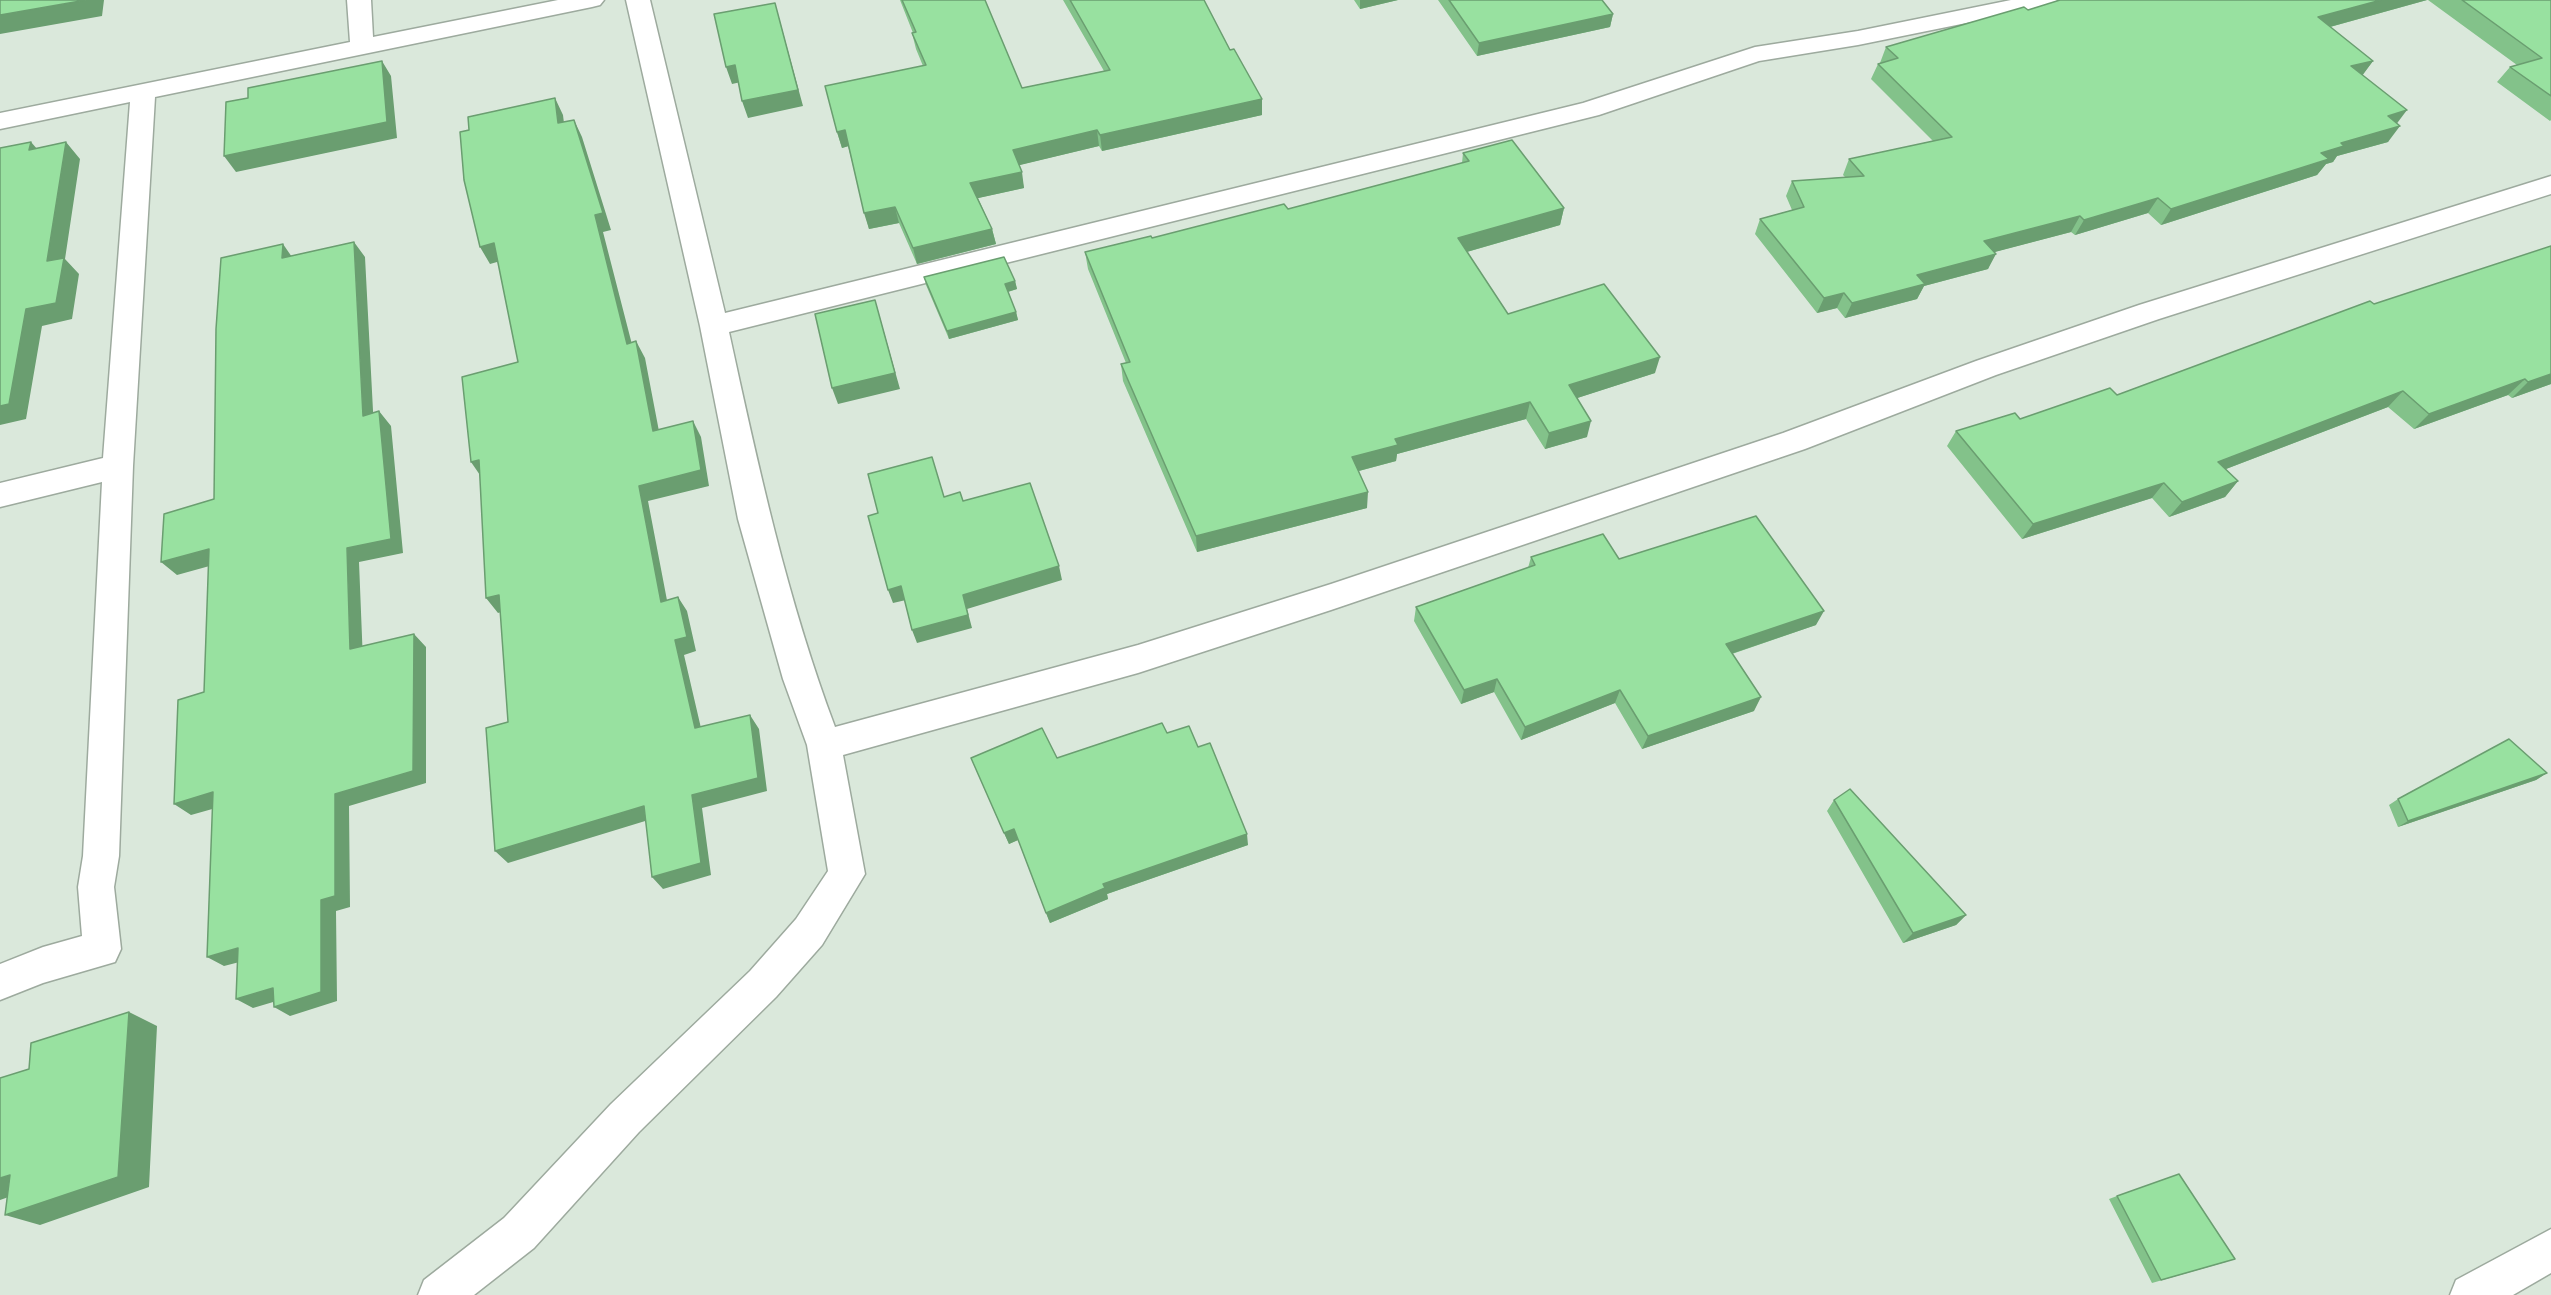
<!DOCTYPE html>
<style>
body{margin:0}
canvas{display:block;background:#dae8db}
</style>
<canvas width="2551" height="1295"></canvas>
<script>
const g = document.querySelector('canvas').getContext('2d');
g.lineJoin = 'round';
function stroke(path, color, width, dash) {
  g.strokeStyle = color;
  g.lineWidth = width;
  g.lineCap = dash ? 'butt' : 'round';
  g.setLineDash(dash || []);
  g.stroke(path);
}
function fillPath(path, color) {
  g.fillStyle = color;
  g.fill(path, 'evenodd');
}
const minor = new Path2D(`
 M347,0H371L373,37L558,0H604L600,5L592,7L155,97L133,466L119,856L114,887L121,949L115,962L43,983L0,1000V964L43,947L82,936L78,887L83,856L102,482L0,507V483L103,458L130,102L0,129V113L350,42Z
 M626,0H650L725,313L1583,103L1755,47L1858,31L2011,0H2057L2053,5L2045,7L1858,45L1759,61L1599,115L729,332C758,466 787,599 835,727L1138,645L1331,584L1783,433L1976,361L2139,305L2551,176V194L2159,319L1996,375L1805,449L1331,610L1138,673L843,755L865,874L822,945L776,997L639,1132L534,1248L474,1295H418L424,1280L504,1218L611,1104L750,971L796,919L828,871L807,745L783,679L738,519L700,326Z
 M2551,1229V1273L2513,1295H2450L2456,1280Z`);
stroke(minor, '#9daa9e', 3);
fillPath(minor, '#fff');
fillPath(new Path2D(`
 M900,0H985L1022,88L1104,71L1063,0H1204L1230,50L1262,99V115L1102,151L1099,146L1019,165L1024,188L978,198L992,229L996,244L917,264L899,223L869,229L848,146L842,148L837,132L923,66L916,49L912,33H913Z
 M1354,0H1398L1360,9Z
 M1438,0H1602L1613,14L1610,27L1477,56Z
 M2060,0H2427L2330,27L2373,61L2362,75L2397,123L2388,142L2337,156L2333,162L2326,164L2317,175L2161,225L2148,213L2075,235L2071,232L1994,252L1988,269L1924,286L1917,299L1845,318L1837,308L1817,313L1755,234L1760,219L1792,210L1786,196L1792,181L1845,177L1843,175L1849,159L1933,141L1871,79L1878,64L1880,63L1886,47L2028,10Z
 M2428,0H2551V120L2550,121L2497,82L2510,67L2517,65Z
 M1463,153L1564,208L1560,225L1467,252L1508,314L1655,373L1577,398L1587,437L1545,449L1526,419L1397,454L1396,461L1359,471L1367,508L1197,552L1123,381L1121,364L1126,363L1088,269L1085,252L1288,209L1462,163Z
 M924,277L1015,281L1017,289L1008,292L1016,312L1018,320L949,339L926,285Z
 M2374,304L2551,384L2512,398L2508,395L2414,429L2388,407L2226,469L2238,481L2225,497L2169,517L2152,498L2022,539L1947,446L1956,431L2020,419L2117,395Z
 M1531,557L1619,559L1816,625L1732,654L1754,711L1642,749L1615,703L1521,740L1494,692L1461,704L1414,621L1416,607L1528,568Z
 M1198,747L1248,845L1107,894L1108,899L1050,923L1018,840L1009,844L971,758H1057Z
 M2547,773L2536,780L2398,827L2389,805L2398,799Z
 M1834,800L1966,915L1956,925L1903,943L1827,811Z
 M2117,1196L2226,1262L2152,1283L2109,1199Z`), '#83c28a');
fillPath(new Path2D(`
 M86,0H104L102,16L0,34V15Z
 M1360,0H1398L1360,9Z
 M2381,0H2427L2308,33L2318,17Z
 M775,3L803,106L748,118L742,101Z
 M1613,14L1610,27L1477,56L1479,43Z
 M382,61L391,76L397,138L236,172L224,156Z
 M2373,61L2362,76L2351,66Z
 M735,65L741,82L732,84L726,67Z
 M555,98L563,115L566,140L558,123Z
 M1262,99V115L1102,151L1100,135Z
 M2407,110L2395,126L2388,116Z
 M574,120L582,137L611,230L603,232L636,360L627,344L595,215Z
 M2400,126L2388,142L2337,156L2333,162L2326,164L2317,175L2161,225L2171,209L2321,153L2341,143Z
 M845,130L849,146L842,148L837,132Z
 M1097,130L1099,146L1016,166L1013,150Z
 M31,142L45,158L29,150Z
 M66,142L80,159L65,259L79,274L72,319L42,326L26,419L0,425V406L26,309L47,261Z
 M1022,172L1024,188L974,199L970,183Z
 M2158,198L2148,213L2075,235L2084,220Z
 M895,207L899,223L869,229L864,213Z
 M1564,208L1560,225L1456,255L1458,238Z
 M2080,216L2071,232L1976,257L1984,241Z
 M992,229L996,244L917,264L913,248Z
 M354,242L365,257L374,430L363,416Z
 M494,243L504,260L490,264L480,247Z
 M283,244L294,260L282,258Z
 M1996,254L1988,269L1924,286L1917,299L1845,318L1852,303L1917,275Z
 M1015,281L1017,289L1007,292L1005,284Z
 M1844,293L1837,308L1817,313L1824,298Z
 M875,300L900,389L838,404L832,388Z
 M1016,312L1018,320L949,339L947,331Z
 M636,341L645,358L662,447L653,431Z
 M1660,357L1655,373L1565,402L1569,385Z
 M2551,374V384L2512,398L2528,382Z
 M2525,379L2508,395L2414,429L2429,414Z
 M2403,391L2388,407L2205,477L2218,462Z
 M1530,402L1526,419L1397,454L1396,461L1351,473L1352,457L1395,439Z
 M379,411L391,426L403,553L359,562L363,662L350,649L347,548Z
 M693,421L701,437L709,486L648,501L670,616L661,602L639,486Z
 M1591,421L1587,437L1545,449L1549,433Z
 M479,460L482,478L471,462Z
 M2238,481L2225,497L2169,517L2182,502Z
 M2164,483L2152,498L2022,539L2033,524Z
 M1368,492L1367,508L1197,552L1196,536Z
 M209,549L224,562L177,575L161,562Z
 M1059,566L1062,580L967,609L972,628L917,643L912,630L963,595Z
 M901,586L906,600L893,603L888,590Z
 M499,595L510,609L498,613L486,598Z
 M678,597L687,611L696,651L684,655L704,741L695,728L675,640Z
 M1824,611L1816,625L1719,658L1726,644Z
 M414,634L426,647V783L349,806L350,907L336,911L337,1001L290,1016L274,1007L321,900L335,794Z
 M1497,679L1494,692L1461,704L1464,690Z
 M1620,690L1615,703L1521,740L1525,727Z
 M1761,697L1754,711L1642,749L1648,736Z
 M750,715L759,729L767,791L702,808L711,875L663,889L652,877L692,795Z
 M2547,773L2536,780L2398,827L2408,821Z
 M213,792L230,804L191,815L174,804Z
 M644,806L655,818L508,863L495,851Z
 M1014,829L1018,840L1009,844L1004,833Z
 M1247,834L1248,845L1107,894L1108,899L1050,923L1046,913L1103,884Z
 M1966,915L1956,925L1903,943L1913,933Z
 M238,948L255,958L224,966L207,957Z
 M273,988L290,997L253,1008L236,999Z
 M129,1012L157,1026L149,1187L40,1225L5,1215Z
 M10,1175L43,1185L0,1200V1178Z`), '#6a9e70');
const building = new Path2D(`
 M0,0H86L0,15Z
 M902,0H985L1022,88L1110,70L1070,0H1204L1230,50L1234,49L1262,99L1100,135L1097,130L1013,150L1022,172L970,183L992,229L913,248L895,207L864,213L845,130L837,132L825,86L926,65L912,33L916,32Z
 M1449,0H1602L1613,14L1479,43Z
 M2060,0H2381L2318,17L2373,61L2351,66L2407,110L2388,116L2400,126L2341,143L2344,146L2321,153L2329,159L2171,209L2158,198L2084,220L2080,216L1984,241L1996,254L1917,275L1925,284L1852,303L1844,293L1824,298L1760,219L1804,207L1792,181L1864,176L1849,159L1952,137L1878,64L1898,58L1886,47L2024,7L2028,10Z
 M2462,0H2551V96L2510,67L2542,58Z
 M775,3L798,90L742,101L735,65L726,67L714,14Z
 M382,61L387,122L224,156L226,102L248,98V88Z
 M555,98L558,123L574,120L603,213L595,215L627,344L636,341L653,431L693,421L701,470L639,486L661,602L678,597L687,637L675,640L695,728L750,715L758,778L692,795L701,863L652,877L644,806L495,851L486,728L508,722L499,595L486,598L479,460L471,462L462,377L518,362L494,243L480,247L464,180L460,132L469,130L468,117Z
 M1512,140L1564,208L1458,238L1508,314L1604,284L1660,357L1569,385L1591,421L1549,433L1530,402L1395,439L1398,445L1352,457L1368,492L1196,536L1121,364L1130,362L1085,252L1151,236L1152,238L1284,204L1288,209L1469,161L1463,153Z
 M31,142L29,150L66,142L47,261L64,258L56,303L26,309L9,404L0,406V148Z
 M354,242L363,416L379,411L391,539L347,548L350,649L414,634L413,771L335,794V896L321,900V992L274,1007L273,988L236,999L238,948L207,957L213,792L174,804L178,700L204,692L209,549L161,562L164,514L214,499L216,329L221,258L283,244L282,258Z
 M2551,246V374L2528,382L2525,379L2429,414L2403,391L2218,462L2238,481L2182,502L2164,483L2033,524L1956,431L2015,413L2020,419L2110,388L2117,395L2370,301L2374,304Z
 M1004,257L1015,281L1005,284L1016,312L947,331L924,277Z
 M875,300L895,373L832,388L815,314Z
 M932,457L944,497L960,492L963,501L1030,483L1059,566L963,595L968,615L912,630L901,586L888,590L868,516L878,513L868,474Z
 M1756,516L1824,611L1726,644L1761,697L1648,736L1620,690L1525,727L1497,679L1464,690L1416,607L1535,565L1531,557L1603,534L1619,559Z
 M1162,723L1167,733L1189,726L1198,747L1210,743L1247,834L1103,884L1105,888L1046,913L1014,829L1004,833L971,758L1042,728L1057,758Z
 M2509,739L2547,773L2408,821L2398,799Z
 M1850,789L1966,915L1913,933L1834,800Z
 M129,1012L118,1177L5,1215L10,1175L0,1178V1078L29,1069L31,1043Z
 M2179,1174L2235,1259L2161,1280L2117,1196Z`);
fillPath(building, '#98e1a0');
stroke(building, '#6a9e70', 1.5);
</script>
